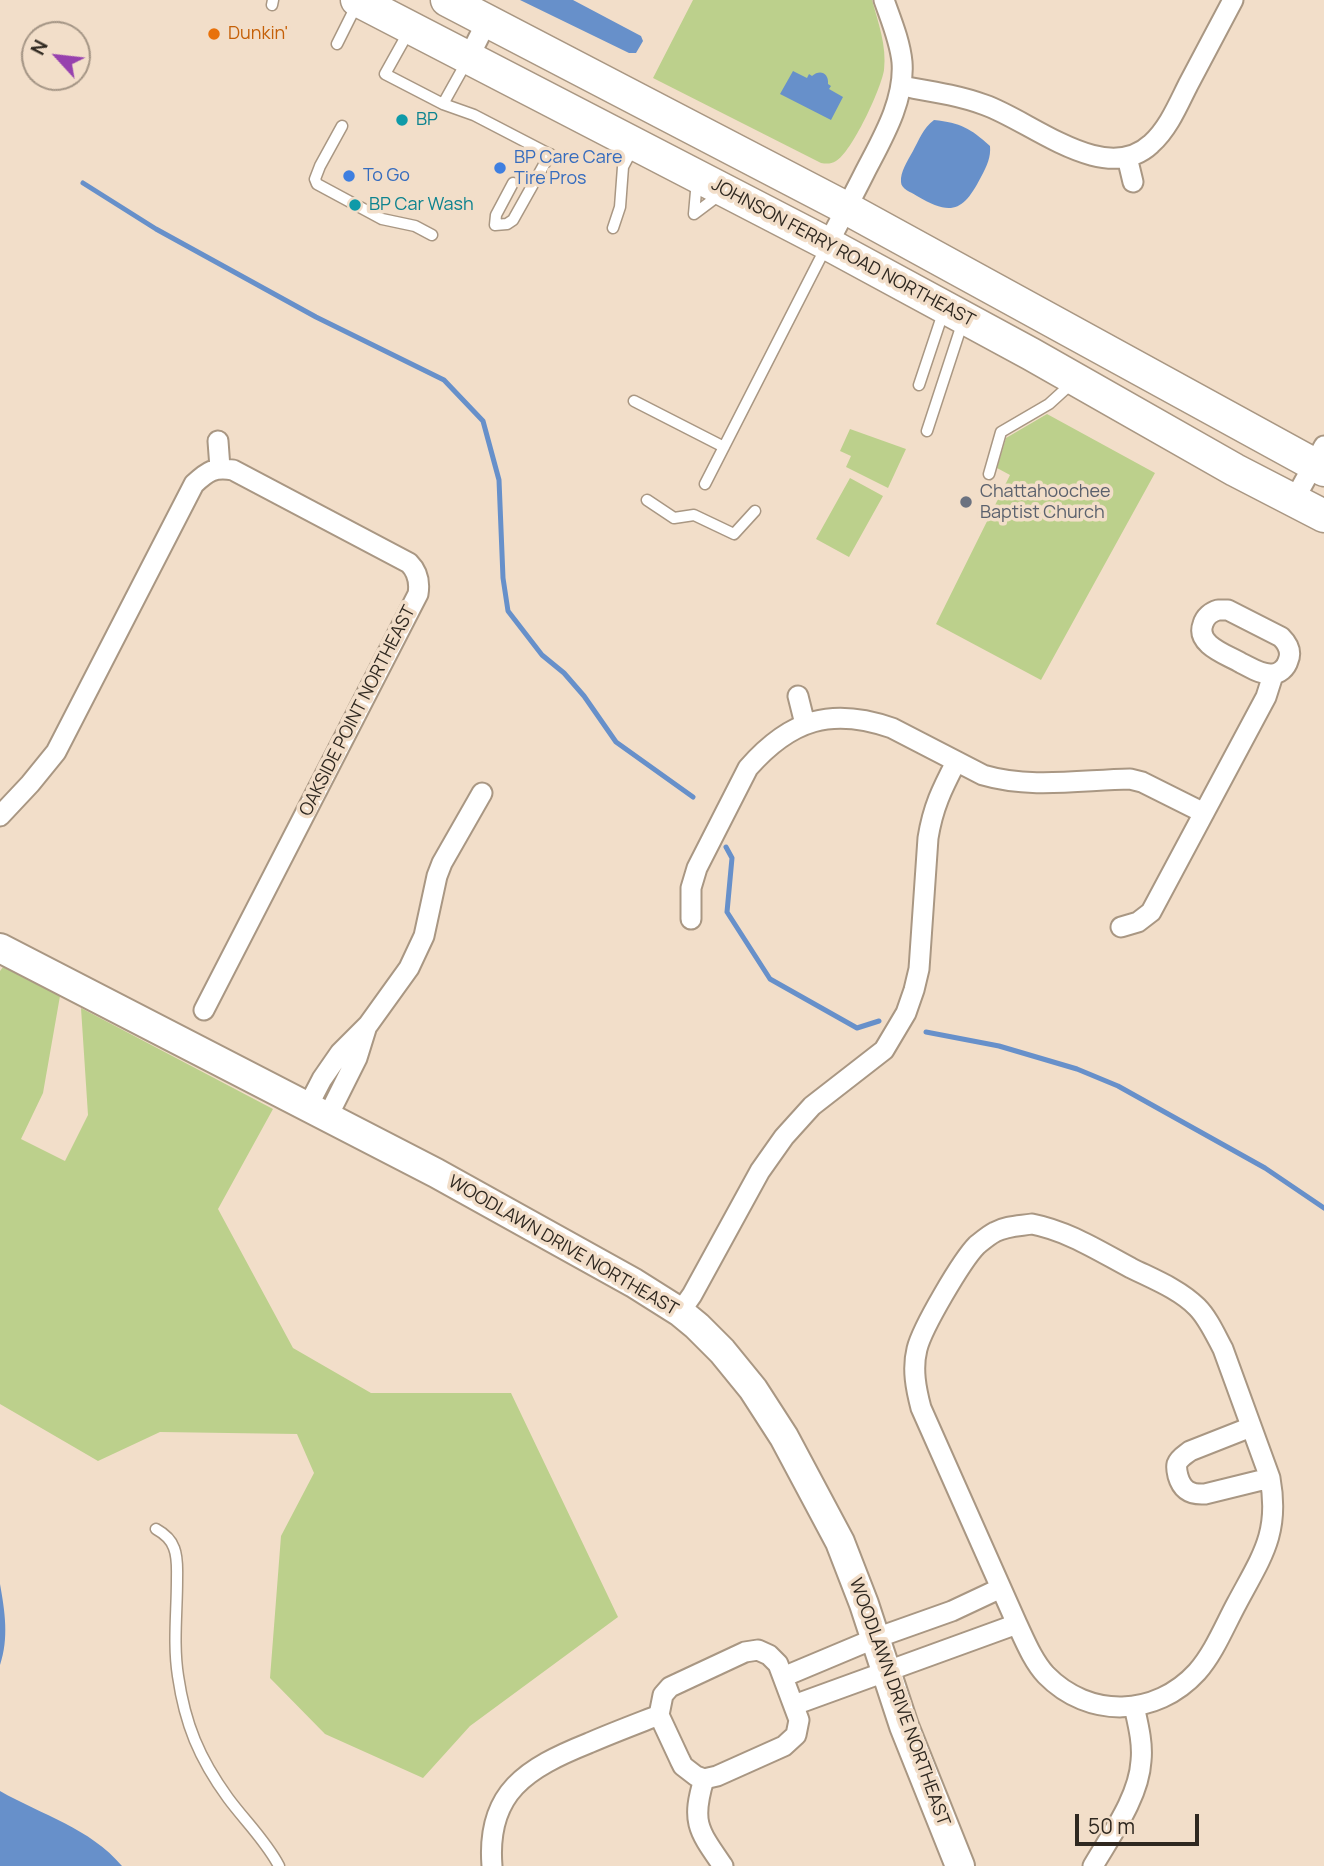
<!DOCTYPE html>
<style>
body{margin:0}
#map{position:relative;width:1324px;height:1866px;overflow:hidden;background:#f2dec9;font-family:Manrope,sans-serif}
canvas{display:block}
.north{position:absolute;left:21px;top:21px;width:70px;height:70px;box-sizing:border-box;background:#f2dec9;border:2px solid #a49585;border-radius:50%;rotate:297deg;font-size:19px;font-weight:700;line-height:28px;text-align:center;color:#2f2820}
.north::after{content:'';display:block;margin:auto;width:24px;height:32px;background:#9741ae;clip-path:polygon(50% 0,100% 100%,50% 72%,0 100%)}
.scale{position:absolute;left:1075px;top:1814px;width:124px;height:32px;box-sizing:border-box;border:4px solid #2f2820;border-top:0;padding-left:9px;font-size:21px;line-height:24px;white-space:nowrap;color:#2f2820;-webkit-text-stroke:5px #f2dec9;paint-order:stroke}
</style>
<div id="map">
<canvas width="1324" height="1866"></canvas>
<div class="north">N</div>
<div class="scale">50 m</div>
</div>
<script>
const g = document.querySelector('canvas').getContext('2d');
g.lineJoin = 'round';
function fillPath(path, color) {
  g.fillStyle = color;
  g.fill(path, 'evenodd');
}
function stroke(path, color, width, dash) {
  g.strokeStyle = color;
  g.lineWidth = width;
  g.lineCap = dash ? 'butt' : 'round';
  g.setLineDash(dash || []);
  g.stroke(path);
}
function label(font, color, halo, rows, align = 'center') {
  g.font = font + ' Manrope,sans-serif';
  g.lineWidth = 7;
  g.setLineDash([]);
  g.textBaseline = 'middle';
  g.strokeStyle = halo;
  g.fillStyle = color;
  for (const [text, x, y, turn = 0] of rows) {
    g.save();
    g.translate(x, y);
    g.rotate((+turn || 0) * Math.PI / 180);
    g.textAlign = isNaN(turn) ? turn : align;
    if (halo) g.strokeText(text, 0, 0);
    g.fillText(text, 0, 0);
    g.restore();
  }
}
fillPath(new Path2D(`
 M693,0H872C878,22 887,46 884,70C881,89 852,152 836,161C831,164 827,164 821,163L653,78Z
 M1047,414L1155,473L1041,680L936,624L1010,475L997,468L1006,438Z
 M850,429L906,449L888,488L846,467L851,456L840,451Z
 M850,478L883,496L849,557L816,539Z
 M3,967L60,996L43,1093L21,1139L65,1161L88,1115L81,1008L273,1109L218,1209L293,1348L371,1393H511L618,1617L470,1726L423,1778L325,1734L270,1678L281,1536L314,1473L297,1434L160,1432L98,1461L0,1404V971Z`), '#bcd08c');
fillPath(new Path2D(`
 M520,0H573L641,36L643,41L636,53H629Z
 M793,71L807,78L809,74L812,76C820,69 829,73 828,84L831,86L829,89L843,97L831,120L780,94Z
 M934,120C961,123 970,128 990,146C991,157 987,166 981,177C963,212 951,216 917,196C911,192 901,189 901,182C900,172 908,160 913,151C919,140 923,128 934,120Z
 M0,1584C5,1612 9,1638 0,1665Z
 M0,1791C42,1815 90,1828 122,1866H0Z`), '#6790ca');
stroke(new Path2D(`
 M83,183L156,229L316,317L444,380L483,421L499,480L503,578L508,611L542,655L564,673L584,696L616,742L693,797
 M726,847L732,858L727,912L770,979L857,1028L879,1021
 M926,1032L999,1046L1077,1069L1118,1086L1265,1168L1324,1208`), '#6790ca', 5);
const lane = new Path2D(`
 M272,5L273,0
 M409,31L385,74L443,104
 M337,44L357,4
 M467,61L443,104L474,115L553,156
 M342,126L320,166L315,179L317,184L382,219L415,226L432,235
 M513,183L496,215L495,225L507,224L513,220L550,154
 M694,214L722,193
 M694,214L697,180
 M613,228L620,207L623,167L633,148
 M919,385L943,313
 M634,401L724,447
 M927,431L963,321
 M989,474L1001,432L1049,404L1071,384
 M705,484L826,247
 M647,500L674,518L694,515L734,534L755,511
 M156,1529C165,1534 171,1539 174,1548C178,1558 177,1569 177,1580C177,1612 173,1644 178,1676C185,1724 199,1758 228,1798C245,1821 266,1841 279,1866`);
const street = new Path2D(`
 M469,57L487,21
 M901,86C929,91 958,95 985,105C1031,121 1105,187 1151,144C1168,129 1178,105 1188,85C1203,57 1218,28 1233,0
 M1127,157L1133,182
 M828,244C840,220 853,196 865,172C882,139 905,101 902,62C900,41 891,20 884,0
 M218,441L220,468
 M1294,500L1324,446
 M1218,610H1228L1281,637C1288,644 1292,652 1288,661C1286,668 1279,674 1272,674C1261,675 1250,667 1241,663C1228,655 1195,645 1203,624C1205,617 1211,612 1218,610Z
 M798,696L805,724
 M0,816L30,784L56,752L194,484C208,471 214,467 233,470L409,563C418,572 420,582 418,594L204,1010
 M691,919V888L697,868L748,768C791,719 832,707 892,728L983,775C1030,789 1081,780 1130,779L1142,782L1204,813
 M1121,927L1138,922L1151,912L1266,697L1273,675
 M308,1106L322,1079L340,1053L368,1025L409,968L424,936L437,876L442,863L482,793
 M328,1116L357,1058L366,1029
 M1032,1224C1068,1231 1099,1251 1131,1268C1153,1279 1179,1289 1197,1307C1208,1318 1215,1334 1223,1349L1270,1478C1280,1533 1262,1556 1237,1603C1225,1625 1214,1653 1197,1672C1156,1717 1089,1719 1046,1675C1033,1661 1025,1641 1017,1624L921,1408C916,1389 912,1369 917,1349C922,1328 962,1260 977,1245C982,1241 989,1235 995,1232C1006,1226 1019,1226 1032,1224Z
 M680,1312L692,1295L760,1171L784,1137L812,1106L884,1050L906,1013L914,990L919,969L928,838C933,807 942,789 956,762
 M1251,1427L1190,1451C1185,1455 1179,1458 1177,1464C1176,1468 1177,1472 1178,1476C1182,1490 1190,1495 1205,1494L1270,1478
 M758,1650L769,1655L778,1664L799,1720L796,1735L784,1746L717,1776L704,1779L696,1776L683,1766L680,1760L659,1715L663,1695L670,1687L745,1652Z
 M783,1677L876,1638L952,1611L1001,1588
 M794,1705L1017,1624
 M704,1779C691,1822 698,1830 723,1866
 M492,1866C486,1792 527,1768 589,1743C612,1733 636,1724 659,1715
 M1093,1866C1111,1835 1139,1797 1141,1761C1143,1743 1138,1724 1134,1706`);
const secondary = new Path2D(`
 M0,948L436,1173L634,1283L680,1312L697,1326L722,1351L753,1389L784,1437L840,1542L864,1604L904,1726L960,1866`);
const primary = new Path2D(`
 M357,0L828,244L1031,354L1235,470L1324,516
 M447,0L846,208L1324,470`);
stroke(lane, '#a99783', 13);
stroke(street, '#a99783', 23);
stroke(secondary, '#a99783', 32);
stroke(primary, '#a99783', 35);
stroke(lane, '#fff', 10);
stroke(street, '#fff', 19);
stroke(secondary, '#fff', 28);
stroke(primary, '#fff', 32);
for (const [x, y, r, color] of [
 [214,34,7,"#e8710a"],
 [402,120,7,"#0f9aa8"],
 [500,168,7,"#3f7fe0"],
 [349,176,7,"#3f7fe0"],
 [355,205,7,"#0f9aa8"],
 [966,502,7,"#6b7280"]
]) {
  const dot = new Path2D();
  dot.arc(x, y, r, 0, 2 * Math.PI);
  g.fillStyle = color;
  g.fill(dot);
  stroke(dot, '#f2dec9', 2.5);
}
label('18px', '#c56008', '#f2dec9', [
 ["Dunkin'",228,34]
], 'left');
label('18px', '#0d838f', '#f2dec9', [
 ["BP",416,120],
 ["BP Car Wash",369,205]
], 'left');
label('18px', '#366cbe', '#f2dec9', [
 ["BP Care Care",514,158],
 ["Tire Pros",514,179],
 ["To Go",363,176]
], 'left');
label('18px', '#2f2820', '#f2dec9', [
 ["JOHNSON FERRY ROAD NORTHEAST",843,253,28],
 ["OAKSIDE POINT NORTHEAST",358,711,-63],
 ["WOODLAWN DRIVE NORTHEAST",563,1246,30],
 ["WOODLAWN DRIVE NORTHEAST",899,1702,70]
]);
label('18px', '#5b616d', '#f2dec9', [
 ["Chattahoochee",980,492],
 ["Baptist Church",980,513]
], 'left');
</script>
